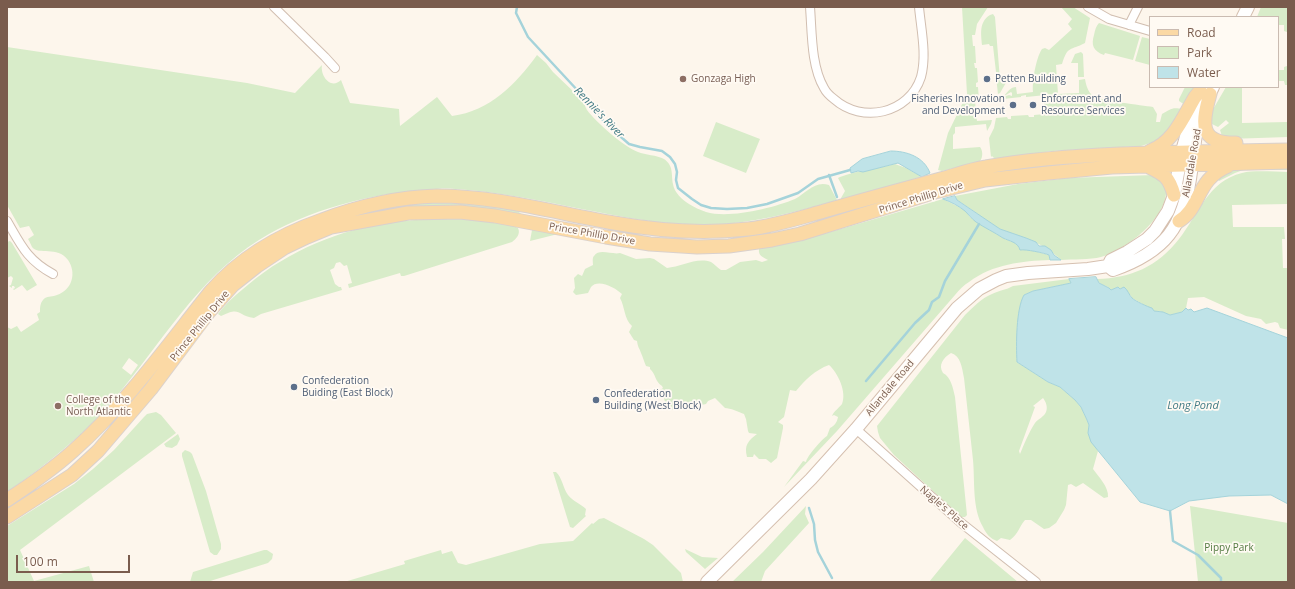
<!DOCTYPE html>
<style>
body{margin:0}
#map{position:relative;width:1295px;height:589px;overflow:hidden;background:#fdf6ec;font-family:"Open Sans",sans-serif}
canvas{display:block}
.frame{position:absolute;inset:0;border:8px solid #7a5c4d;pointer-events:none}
.legend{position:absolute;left:1149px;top:16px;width:130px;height:72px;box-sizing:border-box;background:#fffaf3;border:1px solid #cabbb1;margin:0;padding:5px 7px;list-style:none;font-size:12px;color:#7a5c4d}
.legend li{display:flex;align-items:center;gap:8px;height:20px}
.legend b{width:20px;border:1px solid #cabbb1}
.scale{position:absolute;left:16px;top:555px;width:114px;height:18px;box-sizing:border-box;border:2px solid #7a5c4d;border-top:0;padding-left:5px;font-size:12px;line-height:14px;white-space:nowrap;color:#7a5c4d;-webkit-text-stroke:3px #fffaf3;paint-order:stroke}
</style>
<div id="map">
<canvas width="1295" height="589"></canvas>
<div class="frame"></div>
<ul class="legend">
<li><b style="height:5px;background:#fbd9a5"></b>Road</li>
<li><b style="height:11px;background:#d8ecc9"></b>Park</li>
<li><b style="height:11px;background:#bfe3e8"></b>Water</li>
</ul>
<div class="scale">100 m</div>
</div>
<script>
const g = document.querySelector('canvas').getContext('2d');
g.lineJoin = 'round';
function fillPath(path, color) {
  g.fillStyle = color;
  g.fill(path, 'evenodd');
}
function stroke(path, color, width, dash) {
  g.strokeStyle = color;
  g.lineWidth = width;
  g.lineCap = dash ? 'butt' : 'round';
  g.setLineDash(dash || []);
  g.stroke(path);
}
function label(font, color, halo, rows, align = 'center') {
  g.font = font + ' "Open Sans",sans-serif';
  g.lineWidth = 3.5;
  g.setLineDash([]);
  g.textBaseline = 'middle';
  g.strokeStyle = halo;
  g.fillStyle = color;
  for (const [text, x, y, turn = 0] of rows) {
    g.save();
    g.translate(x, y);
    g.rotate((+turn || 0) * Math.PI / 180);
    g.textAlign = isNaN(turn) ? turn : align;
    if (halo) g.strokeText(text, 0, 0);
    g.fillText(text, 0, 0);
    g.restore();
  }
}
fillPath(new Path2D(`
 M962,7H988L977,24L975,35H972L973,46H975L976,63H974L975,68H977L978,82L976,83V87H978L979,101L975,102L977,121L992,120L991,124L987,131L986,124L955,127V133L953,135V149L980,147C983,151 983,157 980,161L942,171L938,170L948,133L967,94Z
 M1061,7H1073L1090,18L1085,43C1070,51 1068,45 1062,64L1056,65L1058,94L1079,93V80L1085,79C1086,85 1088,92 1093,96C1102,101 1141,105 1153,107L1157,114L1156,122H1160L1162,114C1170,110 1171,107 1182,109C1172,130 1164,140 1141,146L1053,151L995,159L992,156L991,157L989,138L994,128L996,118L1007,117L1008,119H1011V116L1028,115L1029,117H1034V115L1045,114L1044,103L1046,102V95L1026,97V95L1021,96V97L1003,99V97L1009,95L1012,96V93L1011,92L1004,96C1007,92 1011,87 1016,87L1017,94L1033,92C1032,81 1036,58 1042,49L1045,48L1049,50L1072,29L1068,24L1072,19Z
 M1261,7H1288L1287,32L1284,31V25H1278V17H1257Z
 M990,15L993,14L995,17L1000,80L1007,79V81L1000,93L998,94L996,77L998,76V72H996L993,46H990L989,44L982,45C981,33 979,22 990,15Z
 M1099,23L1140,36L1133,60L1105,53L1104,55C1093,51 1091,45 1094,35C1095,30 1096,26 1099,23Z
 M1142,37L1150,39V65L1135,61Z
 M7,47L247,83L295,93L322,65C320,76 331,90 341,80L350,103L399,109L400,126L437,97L452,116C490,111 516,84 537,55L546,63L553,72L575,93C577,97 580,98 583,101C585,104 585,107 587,110C596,122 624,147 638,152C645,155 657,155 664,159C674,166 671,174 673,184C674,192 682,200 689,204C694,207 700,210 706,212C729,219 773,208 795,199C806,193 815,180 829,185L837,200C794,213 750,224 706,225C638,225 574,205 507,195C490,192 472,190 455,189C446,188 436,189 427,190C371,193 307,210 259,240C197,279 161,344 115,398C84,435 46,465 7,492V327L11,329L17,326L21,332L39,320L37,314L40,312C40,307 40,302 45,298C48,296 53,297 57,295C72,290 77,273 68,260C57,245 39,256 32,247C31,245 30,242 28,239L34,235L29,226L20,228L7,205ZM129,358L138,365L131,375L122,368Z
 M1081,52L1083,54L1084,77H1078V63H1071L1075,54Z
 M1287,66L1288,85H1285L1284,81H1278V70H1284V67Z
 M1185,87H1195L1185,105L1179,101V99Z
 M1226,87H1242V123L1287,122V118H1288V137L1228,139L1222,136L1220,130L1229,123L1226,120L1218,127L1212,124V117H1211L1212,111Z
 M716,122L760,139L746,173L703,156Z
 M895,164L906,168L922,177L841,200V198L845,191L838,178L840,177C858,170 876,169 895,164Z
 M1288,167V170H1243L1235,173L1219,181L1217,178L1230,171L1236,169Z
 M1288,172V204L1232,205L1233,227H1284L1285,239H1282L1283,268H1288V330L1280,328L1278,323L1275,322L1266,324L1261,319L1246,316L1204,297L1188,298L1186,308L1182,312L1170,315L1159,311L1156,312L1132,298L1131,296L1118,287L1111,290C1107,284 1099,286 1097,279C1131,278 1157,267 1179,239C1198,215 1208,181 1242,173C1254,170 1275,172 1288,172Z
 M1154,175L1162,179C1163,182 1165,185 1166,188C1169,217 1126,250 1101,257C1090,260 1073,259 1061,260C1049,248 1035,241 1019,236C1012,233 1004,232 998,228C984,220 971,208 957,200L955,196L1018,184L1068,178Z
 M943,199L965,210L970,217L1005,239L1013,242L1026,249L1049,255L1050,260C1022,261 993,264 969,282C964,285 959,290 955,295L837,431L784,487L803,461L806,462C807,456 822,439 827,436L830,428C834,426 837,423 838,417L834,415L832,416C834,411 839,408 842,404C847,392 838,373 829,365C815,370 805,380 796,391L790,390L784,417L778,422L783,425V428L777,458L771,463L766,459H759L754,454L753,457H747C744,445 748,441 757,434L749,433L748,431L746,419L744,414C739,412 730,408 725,408L715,398L708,401L706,404L676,410H673C668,407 665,404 664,398L660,394V390L663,388L662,386C655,382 656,374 650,369V367L646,366C644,362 643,357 641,353C639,347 638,348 637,341L634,340L629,332L632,326C624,319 625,307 620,298L622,294C616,288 598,278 591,287C590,289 589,291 588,293L576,295L573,292L575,288L574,278L578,274L582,276L585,269L593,265C593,262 592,258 594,256C599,248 612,255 620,253L636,259L650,258L654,259L667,268C681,267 696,257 711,262C714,264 718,268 721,270H726L740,262L756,260L762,262L768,260C763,257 758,256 759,249L803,240Z
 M425,202H458L516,210L523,215L395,210L269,255L151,377L179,340L268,249L368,210Z
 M441,218C459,219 503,220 518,228C521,234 516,239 512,242L404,276H401L400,273L349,288L348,284L352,283L347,265L344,266L340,262L336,263L334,268L330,270L335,284L339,287H341L342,290L261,314L254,318C236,315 241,306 221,316L218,314C226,303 238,293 249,284C288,251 341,229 393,222C409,220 425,219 441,218Z
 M532,230H533L558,234L530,241Z
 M10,241L12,243L37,285L27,291L22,285L14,290L13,289L15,288L14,286H12V288L9,286L11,285L13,278L11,276L7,278V242Z
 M1069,279L1071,283L1033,291L1024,295C1016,316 1017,339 1017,362L1048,382L1060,387L1075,400L1081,407L1087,420L1089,425L1088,433L1098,451L1093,469C1098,476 1109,487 1108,497L1104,498L1083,483L1076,487L1071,484L1068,485L1066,505L1064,510L1056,523L1049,528L1044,529L1031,520H1025C1019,527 1019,533 1010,540L1001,538L997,541C991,539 986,534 983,527C972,508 975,481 973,460C970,433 967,405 964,378C962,368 961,356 951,353C943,358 938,365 943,373C951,377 953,388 955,397L967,515L965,517H961L894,455L880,438L878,432L877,426L965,315C973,307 982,298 992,294C1000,290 1006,290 1013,286ZM1043,398C1046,402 1048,407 1046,412C1044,417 1038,419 1035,423C1029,432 1024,444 1020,454L1019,451L1035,407L1033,406Z
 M156,412L161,415L176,433L20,550L34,581L89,566L94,582H7V526L74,484L93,469L114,450L144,417L147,414Z
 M178,434L180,439L177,445L172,448L166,447L164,444Z
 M185,450L190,452L192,454L206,491L221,544V549L217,555H214L210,552L182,456V453Z
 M553,472H556C562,477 563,488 568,495C574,502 581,504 586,509L585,515L586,516L573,528L570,527Z
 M806,506L805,514L809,523L765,571L761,582H732L763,552Z
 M1190,506L1288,523V582H1198Z
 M604,518L644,539L653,545L681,573L683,582H344L405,564L404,561L441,550L442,554L452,551L458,563L466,565L540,544L573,541L592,523L593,524L599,519Z
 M965,538L1018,582H929Z
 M685,549L702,557L718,558L705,569L686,552Z
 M264,550H267L273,554L272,559L268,563L207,582H190L193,572Z`), '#d8ecc9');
const water = new Path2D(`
 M891,151C907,151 924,157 930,173L922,177L898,163L863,172L858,171L851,173L850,168L862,159Z
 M955,196L957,200L1000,229L1026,238L1036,242L1039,246H1045L1051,250L1054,255L1061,260H1050L1049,255C1044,253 1026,249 1020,250C1018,242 1009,241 1003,238C994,232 985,228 976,222C972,219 969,215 965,211C959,206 951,202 943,199Z
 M1096,277L1099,283L1109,288L1111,290L1118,287L1120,289L1124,287C1128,290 1129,295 1132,298C1135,301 1148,307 1152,308L1154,311L1163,312L1170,315L1182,312L1186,308L1188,310L1191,309L1194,312L1207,308L1288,338V504L1271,495L1229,496L1189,501L1170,511L1140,502L1091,442L1088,433L1089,425L1087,420L1081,407L1075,400L1060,387L1048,382L1017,362C1016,345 1016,309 1024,295L1033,291L1071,283L1069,279Z`);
fillPath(water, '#bfe3e8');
stroke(water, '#a5d3da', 1);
stroke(new Path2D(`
 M517,7L516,13L528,37L592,106L605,123L629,144L640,147L662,151L670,157L675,164L677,172L676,180L678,188L692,199L701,205L711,208L727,209L747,208L767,204L798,193L818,179L850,170
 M829,175L837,197
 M866,381L915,323L929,310L932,302L939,297L945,281L979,224
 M809,508L814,524L815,540L818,552L832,578
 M1170,511L1173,541L1198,555L1221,578V582`), '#a5d3da', 2.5);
const street = new Path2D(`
 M274,7L325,57L335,68
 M810,7C812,32 811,66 824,88C826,92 830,96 834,99C862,124 909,114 921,77C927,55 921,29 919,7
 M1088,7L1109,19L1150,31
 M1129,25L1138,7
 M7,221C21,245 27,260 53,274
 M856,429L960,522L1036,582`);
const secondary = new Path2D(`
 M1243,17L1248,7
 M1108,266L1111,260L1127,252L1147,239L1155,231L1168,211L1174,195L1182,151L1196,102
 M707,582L811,479L856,429L957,308L979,289L996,280L1006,276L1028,273L1088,269L1108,266L1113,270C1165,252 1184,227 1191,172C1194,152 1195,129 1202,109C1205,101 1210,94 1213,87`);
const primary = new Path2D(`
 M1210,94C1202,122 1198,144 1236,143
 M1150,151C1174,142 1183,117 1195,97L1200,91
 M1149,167C1165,175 1169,177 1174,195
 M1179,221C1201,208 1196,179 1228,166
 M7,500C30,485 53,469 73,451C126,404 167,346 211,291C241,257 279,235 322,220C359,206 398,197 437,196C497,196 556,213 614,223C659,231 703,234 748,229C774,226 799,218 824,211C866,199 907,188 948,177C961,173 973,169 986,167C1030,159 1075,156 1120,154C1176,152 1232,151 1288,150
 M7,517L72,475L98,451L151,389L208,313L233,285L257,266L284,248L307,237L331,227L408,213L460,212L495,216L606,237L650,244L697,247L729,246L772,240L800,234L935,192L985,180L1048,173L1112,167L1288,162`);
stroke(street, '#d1beb0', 10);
stroke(secondary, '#d6c0b0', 14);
stroke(primary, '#dad1cd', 15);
stroke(street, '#fff', 8);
stroke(secondary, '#fff', 12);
stroke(primary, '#fbd9a5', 13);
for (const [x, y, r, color] of [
 [683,79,4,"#8d6e63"],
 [987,79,4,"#5c6f8a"],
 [1013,105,4,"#5c6f8a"],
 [1033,105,4,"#5c6f8a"],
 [294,387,4,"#5c6f8a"],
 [596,400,4,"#5c6f8a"],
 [58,406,4,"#8d6e63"]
]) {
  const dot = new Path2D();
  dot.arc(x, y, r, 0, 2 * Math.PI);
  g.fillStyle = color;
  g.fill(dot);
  stroke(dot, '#fffaf3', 1.5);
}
label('10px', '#785e54', '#fffaf3', [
 ["Gonzaga High",691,79],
 ["College of the",66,400],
 ["North Atlantic",66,412]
], 'left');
label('10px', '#4e5e75', '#fffaf3', [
 ["Petten Building",995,79],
 ["Fisheries Innovation",1005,99,"right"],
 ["and Development",1005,111,"right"],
 ["Enforcement and",1041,99],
 ["Resource Services",1041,111],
 ["Confederation",302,381],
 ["Buiding (East Block)",302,393],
 ["Confederation",604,394],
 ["Building (West Block)",604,406]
], 'left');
label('10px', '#7a5c4d', '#fffaf3', [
 ["Allandale Road",1192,163,-80],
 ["Prince Phillip Drive",921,198,-17],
 ["Prince Phillip Drive",592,234,10],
 ["Prince Phillip Drive",200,326,-51],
 ["Allandale Road",890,388,-50],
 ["Nagle's Place",944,508,41]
]);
label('10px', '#537a41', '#fffaf3', [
 ["Pippy Park",1229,548]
]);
label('italic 11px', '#437c86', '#fffaf3', [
 ["Rennie's River",599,113,46],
 ["Long Pond",1193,406]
]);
</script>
